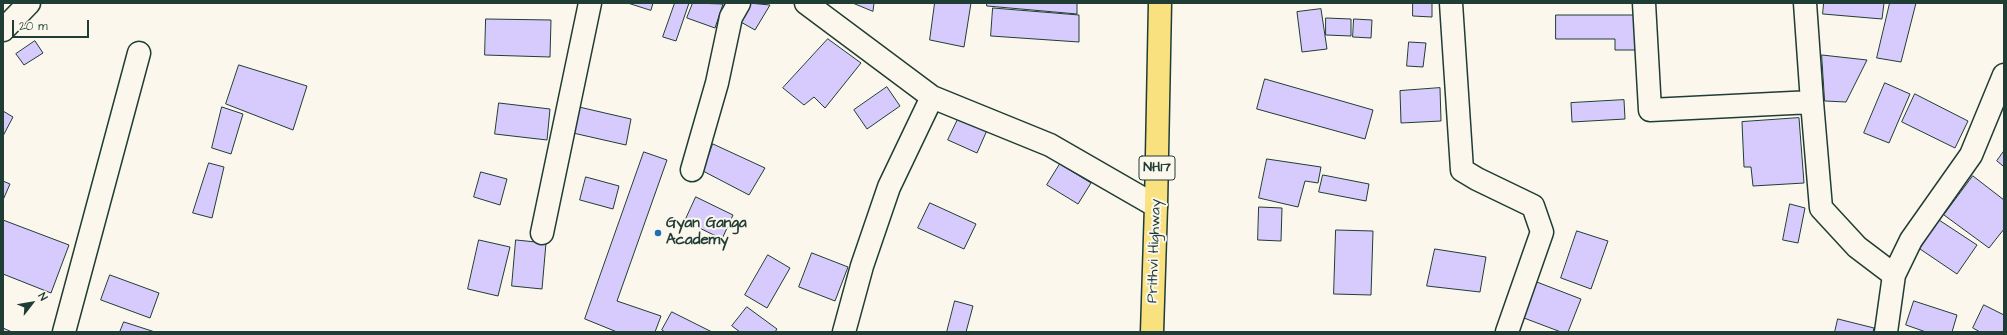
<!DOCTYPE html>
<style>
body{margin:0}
#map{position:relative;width:2007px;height:335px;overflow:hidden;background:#fbf7ec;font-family:"Architects Daughter",sans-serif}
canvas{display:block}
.frame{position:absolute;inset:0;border:4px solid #1f3d34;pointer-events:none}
.north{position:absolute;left:12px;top:283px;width:40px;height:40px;-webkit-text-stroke:3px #fbf7ec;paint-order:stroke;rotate:59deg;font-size:11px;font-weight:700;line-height:16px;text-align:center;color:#1f3d34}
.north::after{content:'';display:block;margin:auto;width:14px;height:18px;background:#1f3d34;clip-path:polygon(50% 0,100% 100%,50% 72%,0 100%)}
.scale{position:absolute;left:12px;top:20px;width:77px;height:18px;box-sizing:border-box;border:2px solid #1f3d34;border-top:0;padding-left:5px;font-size:12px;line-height:14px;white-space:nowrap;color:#1f3d34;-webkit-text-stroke:3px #fbf7ec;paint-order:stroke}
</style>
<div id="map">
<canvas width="2007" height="335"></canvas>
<div class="frame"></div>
<div class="north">N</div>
<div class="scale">20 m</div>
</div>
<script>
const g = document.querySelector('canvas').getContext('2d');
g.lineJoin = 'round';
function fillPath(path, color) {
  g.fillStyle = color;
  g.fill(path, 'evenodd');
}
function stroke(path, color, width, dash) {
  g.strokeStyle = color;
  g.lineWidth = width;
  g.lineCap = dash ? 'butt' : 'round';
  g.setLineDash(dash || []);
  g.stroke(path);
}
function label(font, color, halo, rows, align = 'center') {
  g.font = font + ' "Architects Daughter",sans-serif';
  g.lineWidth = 4;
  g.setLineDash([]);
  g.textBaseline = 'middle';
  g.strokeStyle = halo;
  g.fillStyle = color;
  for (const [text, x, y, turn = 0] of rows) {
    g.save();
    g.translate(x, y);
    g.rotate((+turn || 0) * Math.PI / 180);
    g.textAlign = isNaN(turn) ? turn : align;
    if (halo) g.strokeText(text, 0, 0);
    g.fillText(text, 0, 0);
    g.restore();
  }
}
const building = new Path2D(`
 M628,3H653L651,10Z
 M675,3H689L676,41L663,37Z
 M693,3L723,4L715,28L687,18Z
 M749,3L770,5L755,30L739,21Z
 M853,3H874L873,11Z
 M935,3H971L964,47L930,40Z
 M987,3H1077V14L987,6Z
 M1413,3H1432V17L1413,16Z
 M1824,3H1884L1882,19L1823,14Z
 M1890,3H1916L1901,62L1877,58Z
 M993,8L1079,15V42L991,36Z
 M1321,9L1327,49L1302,52L1297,12Z
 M1556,15H1635V50H1615V39H1556Z
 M1326,18L1351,19V36L1326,35Z
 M486,19L551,20L550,57L485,55Z
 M1354,19L1372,20L1371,38L1353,37Z
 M828,39L861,63L825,108L814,97L804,105L783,88Z
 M35,41L43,53L24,65L16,54Z
 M1409,42L1426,43L1423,67L1407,66Z
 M1822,55L1867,60L1846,102L1825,101Z
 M239,65L307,86L293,130L226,104Z
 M1265,79L1373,110L1365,139L1257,109Z
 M1885,83L1910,94L1889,143L1864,133Z
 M887,87L900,106L867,129L854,110Z
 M1440,88L1441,121L1401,123L1400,91Z
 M1915,94L1968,121L1955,148L1902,122Z
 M1624,100L1625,119L1572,122L1571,103Z
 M499,103L550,109L547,140L495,134Z
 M222,107L243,114L231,154L212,148Z
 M579,107L631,119L626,145L573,133Z
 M3,111L13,117L3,136Z
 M960,115L988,128L977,153L948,140Z
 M1799,118L1804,183L1753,186L1751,167H1744L1742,122Z
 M713,144L765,168L749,195L703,171Z
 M2004,151V164L2003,166L1997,161Z
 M644,152L667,160L617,301L661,316L655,332H617L585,319Z
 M1267,159L1321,167L1318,183L1305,181L1298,207L1259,198Z
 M209,163L224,167L212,218L193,213Z
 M1060,164L1091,183L1078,204L1047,185Z
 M481,172L507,179L500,205L474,197Z
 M1323,175L1369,184L1366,201L1319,192Z
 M1973,176L2004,200V229L1989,248L1944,215Z
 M586,177L619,186L613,209L580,200Z
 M3,181L10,184L3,200Z
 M696,197L733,215L722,239L685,221Z
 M930,203L976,224L964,249L918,228Z
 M1790,204L1805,208L1798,243L1783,240Z
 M1259,207L1282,208L1281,241L1258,240Z
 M3,220L69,245L51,293L3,274Z
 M1939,220L1977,245L1957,274L1920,249Z
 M1336,230L1373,231L1371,295L1334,294Z
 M1577,231L1608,241L1591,289L1561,278Z
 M479,240L510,247L498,296L468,289Z
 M516,240L546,243L542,289L512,286Z
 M1435,249L1486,257L1480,292L1427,286Z
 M812,253L848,267L835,301L799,287Z
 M768,255L790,268L767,308L745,295Z
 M110,275L159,293L150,318L101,300Z
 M1529,279L1581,299L1568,332H1561L1516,315Z
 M955,301L973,306L966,332H947Z
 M1914,301L1957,315L1952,332H1926L1906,325Z
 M1984,305L2004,315V332H1980L1973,328Z
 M747,307L777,329L775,332H740L732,326Z
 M672,312L712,332H665L662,330Z
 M1838,319L1874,328L1873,332H1835Z
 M124,322L155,332H120Z
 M3,328L12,332H3Z`);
fillPath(building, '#d7cbfd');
stroke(building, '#1f3d34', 1);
const minor = new Path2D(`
 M806,3L932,97L1050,145L1156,206
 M1451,3L1462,170L1477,179L1533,206L1542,232L1507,332
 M1644,3L1650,110L1812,102L1805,3
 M3,30L29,3
 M1812,102L1821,208L1857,247L1894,275L1886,332
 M692,170L717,83L731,17L739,3
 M542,233L590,3
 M1894,275L1911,240L1971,155L2004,75
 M64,332L139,53
 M844,332L862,266L889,187L932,97`);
const highway = new Path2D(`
 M1152,332L1156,206L1160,3`);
stroke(minor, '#1f3d34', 25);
stroke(highway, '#1f3d34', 25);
stroke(minor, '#fbf7ec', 22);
stroke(highway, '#fae180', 22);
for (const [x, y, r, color] of [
 [658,233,4,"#1f6fb2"]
]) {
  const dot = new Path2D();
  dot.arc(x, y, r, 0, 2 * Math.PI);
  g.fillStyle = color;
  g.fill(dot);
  stroke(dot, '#fbf7ec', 1.5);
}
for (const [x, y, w] of [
 [1157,168,36]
]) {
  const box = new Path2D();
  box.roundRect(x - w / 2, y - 12, w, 24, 3);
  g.fillStyle = '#fbf7ec';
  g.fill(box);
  stroke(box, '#1f3d34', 1);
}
label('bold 14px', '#1f3d34', null, [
 ["NH17",1157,168]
]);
label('bold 15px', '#1f3d34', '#fbf7ec', [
 ["Gyan Ganga",666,224],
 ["Academy",666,241]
], 'left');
label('15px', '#1f3d34', '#fbf7ec', [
 ["Prithvi Highway",1155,251,-88]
]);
</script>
